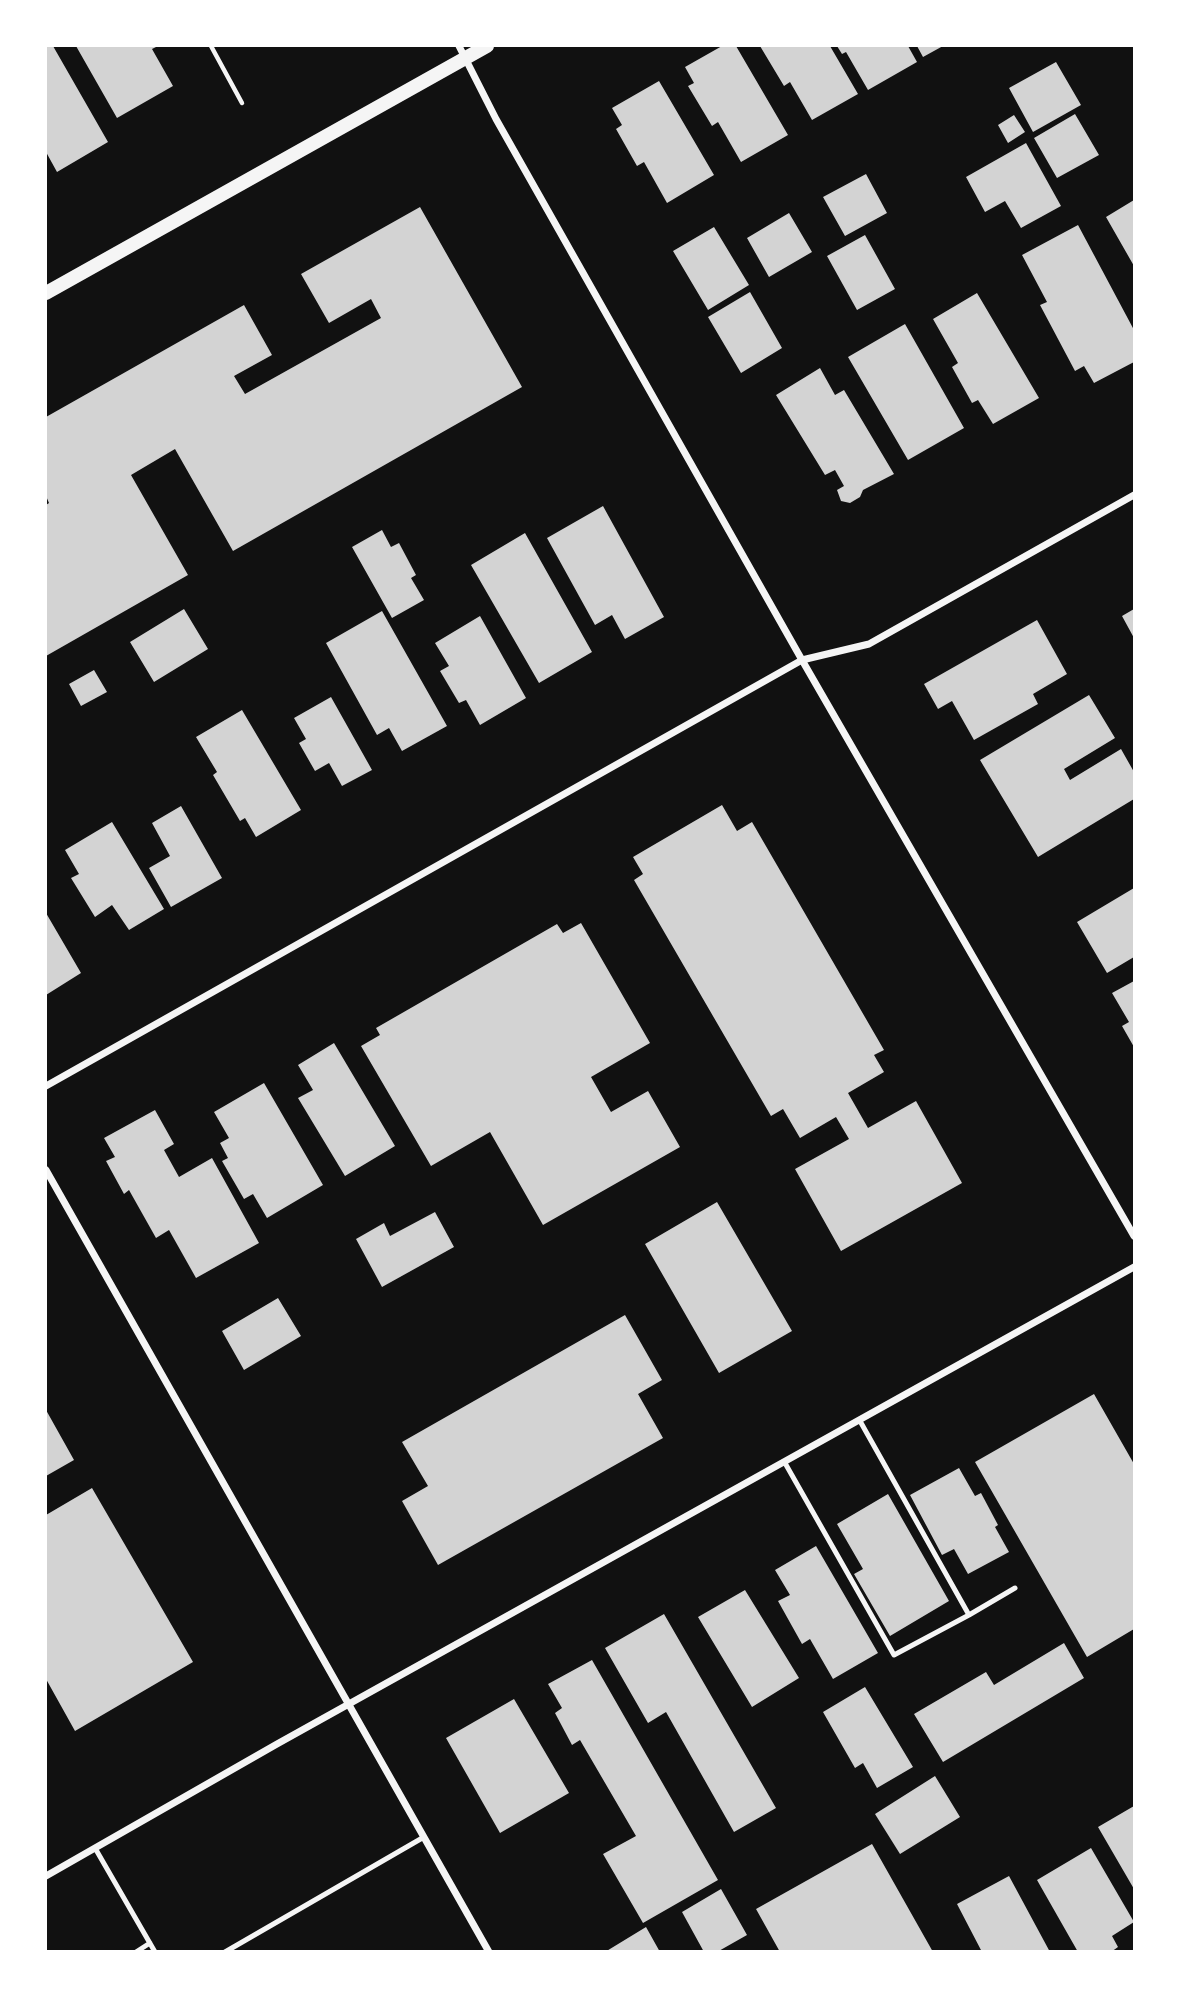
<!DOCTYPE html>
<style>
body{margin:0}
#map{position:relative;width:1180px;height:1997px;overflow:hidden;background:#111;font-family:Merriweather,serif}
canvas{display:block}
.frame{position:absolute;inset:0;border:47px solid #fff;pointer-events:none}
</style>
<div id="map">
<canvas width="1180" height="1997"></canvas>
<div class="frame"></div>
</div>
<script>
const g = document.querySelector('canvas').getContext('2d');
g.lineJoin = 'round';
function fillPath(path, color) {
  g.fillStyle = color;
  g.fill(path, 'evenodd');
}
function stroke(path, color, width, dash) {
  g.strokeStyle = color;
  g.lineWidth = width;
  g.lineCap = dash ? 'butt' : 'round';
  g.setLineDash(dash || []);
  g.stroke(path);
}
fillPath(new Path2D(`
 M46,46H53L108,142L57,172L46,152Z
 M76,46H158L152,49L173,86L117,118Z
 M722,46H736L788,135L741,162L718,122L712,126L688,86L694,83L685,67Z
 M760,46H830L858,94L812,120L790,82L784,86Z
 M837,46H908L917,62L868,90L846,52L842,54Z
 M917,46H943L923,57Z
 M1056,62L1081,105L1033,132L1009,88Z
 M659,81L714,175L667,203L644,162L637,166L616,129L622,125L612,108Z
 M1075,114L1099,155L1057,178L1034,138Z
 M1014,115L1025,132L1008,143L998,125Z
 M1026,143L1061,206L1021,228L1005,201L985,212L966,177Z
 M866,174L887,213L845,236L823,197Z
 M1134,200V266L1106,217Z
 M420,207L522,387L233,551L175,449L131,475L188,575L46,656V505L49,503L46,496V417L244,305L272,355L234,376L245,394L381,318L371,299L329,323L301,274Z
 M789,213L812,252L769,277L747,238Z
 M1078,225L1134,330V362L1094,383L1084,366L1075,371L1040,305L1047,302L1022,255Z
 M714,227L749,285L708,310L673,251Z
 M865,235L895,289L857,310L827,256Z
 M750,292L782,348L741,373L708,317Z
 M977,293L1039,398L993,424L978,400L972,403L952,367L958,363L933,319Z
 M905,324L964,428L908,460L848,357Z
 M820,368L835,395L844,390L894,474L863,490L860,497L850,503L841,501L837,490L844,486L835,470L825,475L776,395Z
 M603,506L664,617L625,639L612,615L595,625L547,538Z
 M382,530L391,547L399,543L416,575L411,578L424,600L392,618L352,547Z
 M525,533L592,652L539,683L471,565Z
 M184,609L208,649L154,682L130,642Z
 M1134,609V638L1122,616Z
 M382,611L447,726L402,751L389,728L377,735L326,643Z
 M480,616L526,698L480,725L466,700L459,703L440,671L449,666L435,643Z
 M1037,620L1067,674L1033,694L1038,704L974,740L952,701L938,709L924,684Z
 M94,670L107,692L81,706L69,684Z
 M1089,695L1115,738L1064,769L1070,780L1121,749L1134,772V799L1038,857L980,760Z
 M331,697L372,770L342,786L329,763L315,771L299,743L306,739L294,718Z
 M242,710L301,810L256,837L245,818L240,821L213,775L217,772L196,737Z
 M722,805L737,831L752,822L884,1050L874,1055L884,1072L848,1093L868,1128L916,1101L962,1183L841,1251L795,1169L849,1139L836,1117L800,1138L783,1109L771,1116L634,880L643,874L633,857Z
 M181,806L222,878L171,907L149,868L170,856L152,823Z
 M112,822L164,909L129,930L112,905L95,917L71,878L79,874L65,850Z
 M1134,888V957L1107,973L1077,922Z
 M46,913L81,973L46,995Z
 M581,923L650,1043L591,1077L611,1112L648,1091L680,1147L543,1225L490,1132L431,1166L361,1046L380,1035L376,1028L557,924L563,933Z
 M1134,981V1047L1122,1026L1129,1022L1112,993Z
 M334,1043L395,1146L345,1176L298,1098L313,1090L298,1065Z
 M264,1083L323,1185L267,1218L253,1194L244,1199L222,1161L228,1158L220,1143L229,1138L214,1112Z
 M155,1110L174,1144L164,1150L179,1177L212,1158L259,1243L196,1278L169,1230L156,1238L129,1190L124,1194L106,1161L115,1157L104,1138Z
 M717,1202L792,1331L719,1373L645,1244Z
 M435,1212L454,1247L382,1287L356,1239L384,1223L390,1236Z
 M278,1298L301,1336L244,1370L222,1331Z
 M625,1315L662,1380L638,1394L663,1438L438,1565L402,1501L428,1486L402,1442Z
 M1094,1394L1134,1464V1629L1087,1657L975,1462Z
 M46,1410L74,1460L46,1476Z
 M959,1468L975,1496L981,1493L998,1525L995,1527L1009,1552L968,1574L954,1549L942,1555L910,1495Z
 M92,1488L193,1662L75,1731L46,1679V1515Z
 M888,1494L949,1601L890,1636L854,1574L863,1569L837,1524Z
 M816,1546L878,1653L833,1679L810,1639L802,1644L778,1601L790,1595L775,1570Z
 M745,1590L799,1678L752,1707L698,1617Z
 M664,1614L776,1808L734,1832L666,1712L648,1723L605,1648Z
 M1064,1643L1084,1678L943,1762L914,1714L986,1672L994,1685Z
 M592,1660L718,1880L643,1923L603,1854L636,1836L580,1740L572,1745L555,1713L562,1708L548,1684Z
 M865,1687L913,1767L877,1788L863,1763L855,1768L823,1712Z
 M514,1699L569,1793L500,1833L446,1738Z
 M935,1776L960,1817L900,1854L875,1814Z
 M1134,1806V1889L1098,1827Z
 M872,1844L933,1952H780L756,1909Z
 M1091,1848L1134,1922L1112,1936L1118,1947L1111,1952H1078L1037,1880Z
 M1009,1876L1050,1952H982L957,1904Z
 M721,1889L747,1935L717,1952H704L682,1912Z
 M646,1927L660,1952H605Z`), '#d3d3d3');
stroke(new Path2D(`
 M211,46L242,103`), '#f5f5f5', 4.5);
stroke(new Path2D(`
 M860,1421L969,1615L1015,1588
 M785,1463L894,1655L969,1615
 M95,1848L155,1952
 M136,1952L150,1943
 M225,1952L424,1837`), '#f5f5f5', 5);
stroke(new Path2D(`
 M459,46L496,119L802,660L1134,1236
 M46,1086L802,660L869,644L1134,495
 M46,1170L489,1952
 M46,1876L277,1744L1134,1267`), '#f5f5f5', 7);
stroke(new Path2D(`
 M46,293L487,46`), '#f5f5f5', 14);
</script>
